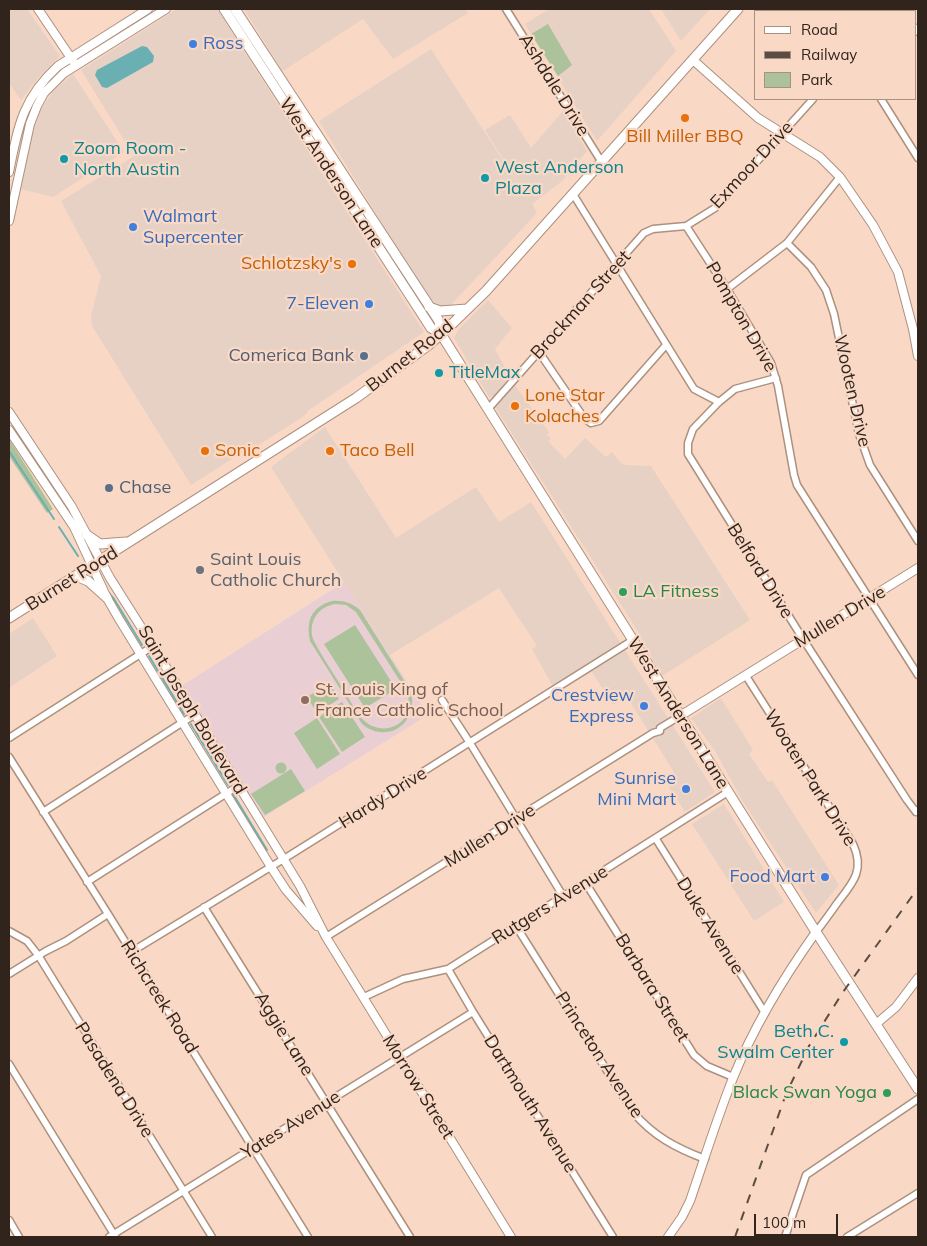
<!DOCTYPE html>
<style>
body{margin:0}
#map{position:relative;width:927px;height:1246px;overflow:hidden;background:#f9d9c5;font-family:Mulish,sans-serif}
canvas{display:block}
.frame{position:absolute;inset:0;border:10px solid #30241d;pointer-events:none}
.legend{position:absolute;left:754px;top:10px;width:162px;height:90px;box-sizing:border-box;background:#f9d9c5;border:1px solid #a99182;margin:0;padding:6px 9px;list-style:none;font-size:15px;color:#30241d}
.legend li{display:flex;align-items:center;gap:10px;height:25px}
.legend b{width:25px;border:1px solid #a99182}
.scale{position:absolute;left:754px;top:1214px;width:84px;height:22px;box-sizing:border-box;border:2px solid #30241d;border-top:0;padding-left:6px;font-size:15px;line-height:18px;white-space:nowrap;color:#30241d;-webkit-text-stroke:4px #f9d9c5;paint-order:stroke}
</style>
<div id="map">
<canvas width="927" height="1246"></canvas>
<div class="frame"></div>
<ul class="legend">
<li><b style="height:6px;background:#fff"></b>Road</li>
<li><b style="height:6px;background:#5d4c43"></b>Railway</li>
<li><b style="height:14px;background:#acc29b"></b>Park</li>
</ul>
<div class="scale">100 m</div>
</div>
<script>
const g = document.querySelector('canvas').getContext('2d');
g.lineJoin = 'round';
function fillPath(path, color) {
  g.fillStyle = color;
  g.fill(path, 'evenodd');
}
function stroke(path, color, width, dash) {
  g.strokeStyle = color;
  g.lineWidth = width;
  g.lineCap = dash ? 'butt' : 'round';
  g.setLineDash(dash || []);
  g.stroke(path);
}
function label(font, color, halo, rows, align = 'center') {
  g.font = font + ' Mulish,sans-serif';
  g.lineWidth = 4.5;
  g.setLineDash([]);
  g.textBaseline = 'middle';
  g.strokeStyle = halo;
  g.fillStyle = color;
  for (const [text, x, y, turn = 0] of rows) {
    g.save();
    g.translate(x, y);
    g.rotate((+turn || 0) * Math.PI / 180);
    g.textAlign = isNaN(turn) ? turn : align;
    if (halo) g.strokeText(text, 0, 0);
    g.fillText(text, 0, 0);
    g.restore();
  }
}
fillPath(new Path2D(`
 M9,9H27L60,56L39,77L21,100L9,83Z
 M177,9H217L424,332L309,410L304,416L254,448L235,457L191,485L92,326L91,316L101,276L61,201L134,156L81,70Z
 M244,9H466L468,13L393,59L363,19L283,71L281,69Z
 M549,9H649L676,51L597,141L525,24Z
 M661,9H710L681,41Z
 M431,49L531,204L485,130L510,115L531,148L563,111L587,151L562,181L532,204L537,213L448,308L433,306L319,121Z
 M73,74L124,152L53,197L21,189L32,131L41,109L54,90Z
 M488,300L512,328L495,349L510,377L494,396L489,397L454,338L458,330Z
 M514,384L549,432L547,435L551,439L548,441L565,459L585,438L606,457L612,452L621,463L626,465L651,466L750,620L662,676L637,630L495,407Z
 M325,427L396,538L476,487L499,522L531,502L715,792L685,812L664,779L674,772L627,697L613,705L592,672L556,692L532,649L537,646L499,588L390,655L271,467Z
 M33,618L57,656L9,688V634Z
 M721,698L753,750L749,754L768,782L772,780L839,885L816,913L742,800L715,751L691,718Z
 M724,804L784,902L754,921L692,824Z`), '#e7d1c5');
fillPath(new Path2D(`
 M344,582L428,715L264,817L183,685Z`), '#e9cfd4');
fillPath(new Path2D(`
 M548,24L572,65L558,76L531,34Z
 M9,439L53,509L47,513L9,456Z
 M332,601C343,600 352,603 360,610L410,690C421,721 388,746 362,724L310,641C306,621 311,607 332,601ZM336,604L346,605L356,612L407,692C410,701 410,713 402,721C393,730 378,731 367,723C357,716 351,702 345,692C334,674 322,657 313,639C308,622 318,606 336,604Z
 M355,625L396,689L365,708L324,644Z
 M329,683L339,699L317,713L307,697Z
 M342,702L365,737L342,752L319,717Z
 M317,718L340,754L317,769L294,733Z
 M275.5 768a5.5 5.5 0 1 1 11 0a5.5 5.5 0 1 1-11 0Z
 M291,769L305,791L265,815L251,794Z`), '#acc29b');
fillPath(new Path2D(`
 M142,46L147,47L154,56L153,62L107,88L102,87L95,75L97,70Z`), '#6ab0b2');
stroke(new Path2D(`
 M9,451L54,519
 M59,527L78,556
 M107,591L114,599L142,645
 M149,656L184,714
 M191,724L228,785
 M233,794L267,850`), '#6ab0b2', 2);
const minor = new Path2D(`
 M506,9L601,161
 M904,9L905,11
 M892,11L895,9
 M916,28L918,32
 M881,99L918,158
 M573,194L694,389L719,402
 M686,226L727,289L771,363L778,386L794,475L797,485L918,675
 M787,243L811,267L826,290L834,314L859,434L870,465L918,541
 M727,289L787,243L840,177
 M539,352L584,418L591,423L599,421L666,345
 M776,378L735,389L719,402L693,429L688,443V454L803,639L907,800L916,812L918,810
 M488,409L644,233L653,229L686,226L715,208L813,99
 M746,676L853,844C865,870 853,883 838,902C831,912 824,922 816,932
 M442,700L470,743L563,896
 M9,738L153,646
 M9,757L108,914L308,1237
 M43,812L194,715
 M656,839L765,1013
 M87,882L238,786
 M585,882L694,1055L707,1066L733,1077
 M204,907L410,1237
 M516,926L633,1112C653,1136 676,1148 705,1159
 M9,931L27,941L38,955L212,1237
 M326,937L653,733L660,731V728L680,716
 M131,952L287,857L633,640
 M448,969L473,1012L613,1237
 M9,974L46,951L66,941L108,914
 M364,997L403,979L448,969L728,792
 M9,1064L115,1236
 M9,1220L19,1237
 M109,1237L473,1012
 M785,1237L806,1175L918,1099
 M847,1237L918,1193`);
const tertiary = new Path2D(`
 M38,9L73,61
 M693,60L758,118L820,157L840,177L873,225L898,272L913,329L918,356
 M9,172C18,127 22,99 58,66L148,9
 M9,221L30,124L37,106L44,93L64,73L166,9
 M9,412L72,507L110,578L153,646L300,886L326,937L511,1237
 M9,430L74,527L107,598L119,619L271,867L286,890L317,926
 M680,716L918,568
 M876,1024L896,1007L918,978
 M668,1237L682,1217L690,1201C704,1160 717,1118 733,1078C754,1026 784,977 816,932`);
const secondary = new Path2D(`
 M224,9L422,314L431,328L441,334
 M235,9L439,321L441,334L488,409L816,932L918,1089
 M429,307L440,311L467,309
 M87,535L100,544L126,542
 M76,576L88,581L107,598
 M9,618L356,398L430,344L449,327L486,291L738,9`);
stroke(minor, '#ad907e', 9);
stroke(tertiary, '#ad907e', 10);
stroke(secondary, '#ad907e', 11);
stroke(minor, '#fff', 6);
stroke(tertiary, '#fff', 8);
stroke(secondary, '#fff', 9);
stroke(new Path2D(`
 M735,1237L786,1094L809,1046L843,992L918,888`), '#5d4c43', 2, [9, 9]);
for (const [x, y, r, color] of [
 [193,44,5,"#3f7fe0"],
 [685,118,5,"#e8710a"],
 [64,159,5,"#0f9aa8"],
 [485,178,5,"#0f9aa8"],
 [133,227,5,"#3f7fe0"],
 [352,264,5,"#e8710a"],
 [369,304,5,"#3f7fe0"],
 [364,356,5,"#5c6f8a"],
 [439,373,5,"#0f9aa8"],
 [515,406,5,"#e8710a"],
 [205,451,5,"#e8710a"],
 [330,451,5,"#e8710a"],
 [109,488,5,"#5c6f8a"],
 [200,570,5,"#6b7280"],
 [623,592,5,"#2e9e5b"],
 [305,700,5,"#8d6e63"],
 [644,706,5,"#3f7fe0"],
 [686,789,5,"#3f7fe0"],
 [825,877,5,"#3f7fe0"],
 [844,1042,5,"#0f9aa8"],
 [887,1093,5,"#2e9e5b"]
]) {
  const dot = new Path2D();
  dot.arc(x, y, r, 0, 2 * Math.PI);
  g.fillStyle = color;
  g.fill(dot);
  stroke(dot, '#f9d9c5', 2);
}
label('18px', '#366cbe', '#f9d9c5', [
 ["Ross",203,44,"left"],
 ["Walmart",143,217,"left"],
 ["Supercenter",143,238,"left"],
 ["7-Eleven",359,304],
 ["Crestview",634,696],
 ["Express",634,717],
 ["Sunrise",676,779],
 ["Mini Mart",676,800],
 ["Food Mart",815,877]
], 'right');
label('18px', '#30241d', '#f9d9c5', [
 ["Ashdale Drive",554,85,58],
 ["Exmoor Drive",752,165,-47],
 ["West Anderson Lane",331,173,57],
 ["Brockman Street",581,305,-48],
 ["Pompton Drive",741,317,60],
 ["Burnet Road",410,356,-38],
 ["Wooten Drive",852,391,77],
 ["Belford Drive",760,571,58],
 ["Burnet Road",72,579,-32],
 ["Mullen Drive",840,617,-31],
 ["Saint Joseph Boulevard",192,710,59],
 ["West Anderson Lane",678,713,58],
 ["Wooten Park Drive",810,778,58],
 ["Hardy Drive",383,798,-32],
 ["Mullen Drive",490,836,-32],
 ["Rutgers Avenue",550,905,-32],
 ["Duke Avenue",710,926,58],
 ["Barbara Street",652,988,58],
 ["Richcreek Road",159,997,58],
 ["Aggie Lane",284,1034,58],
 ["Princeton Avenue",599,1055,57],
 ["Pasadena Drive",114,1080,58],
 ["Morrow Street",418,1087,58],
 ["Dartmouth Avenue",530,1104,58],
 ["Yates Avenue",291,1125,-32]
]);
label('18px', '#c56008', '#f9d9c5', [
 ["Bill Miller BBQ",685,137,"center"],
 ["Schlotzsky's",342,264,"right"],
 ["Lone Star",525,396],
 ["Kolaches",525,417],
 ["Sonic",215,451],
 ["Taco Bell",340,451]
], 'left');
label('18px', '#0d838f', '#f9d9c5', [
 ["Zoom Room -",74,149],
 ["North Austin",74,170],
 ["West Anderson",495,168],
 ["Plaza",495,189],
 ["TitleMax",449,373],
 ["Beth C.",834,1032,"right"],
 ["Swalm Center",834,1053,"right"]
], 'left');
label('18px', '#4e5e75', '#f9d9c5', [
 ["Comerica Bank",354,356],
 ["Chase",119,488,"left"]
], 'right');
label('18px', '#5b616d', '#f9d9c5', [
 ["Saint Louis",210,560],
 ["Catholic Church",210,581]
], 'left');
label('18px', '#27864d', '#f9d9c5', [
 ["LA Fitness",633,592],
 ["Black Swan Yoga",877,1093,"right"]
], 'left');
label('18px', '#785e54', '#f9d9c5', [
 ["St. Louis King of",315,690],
 ["France Catholic School",315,711]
], 'left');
</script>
